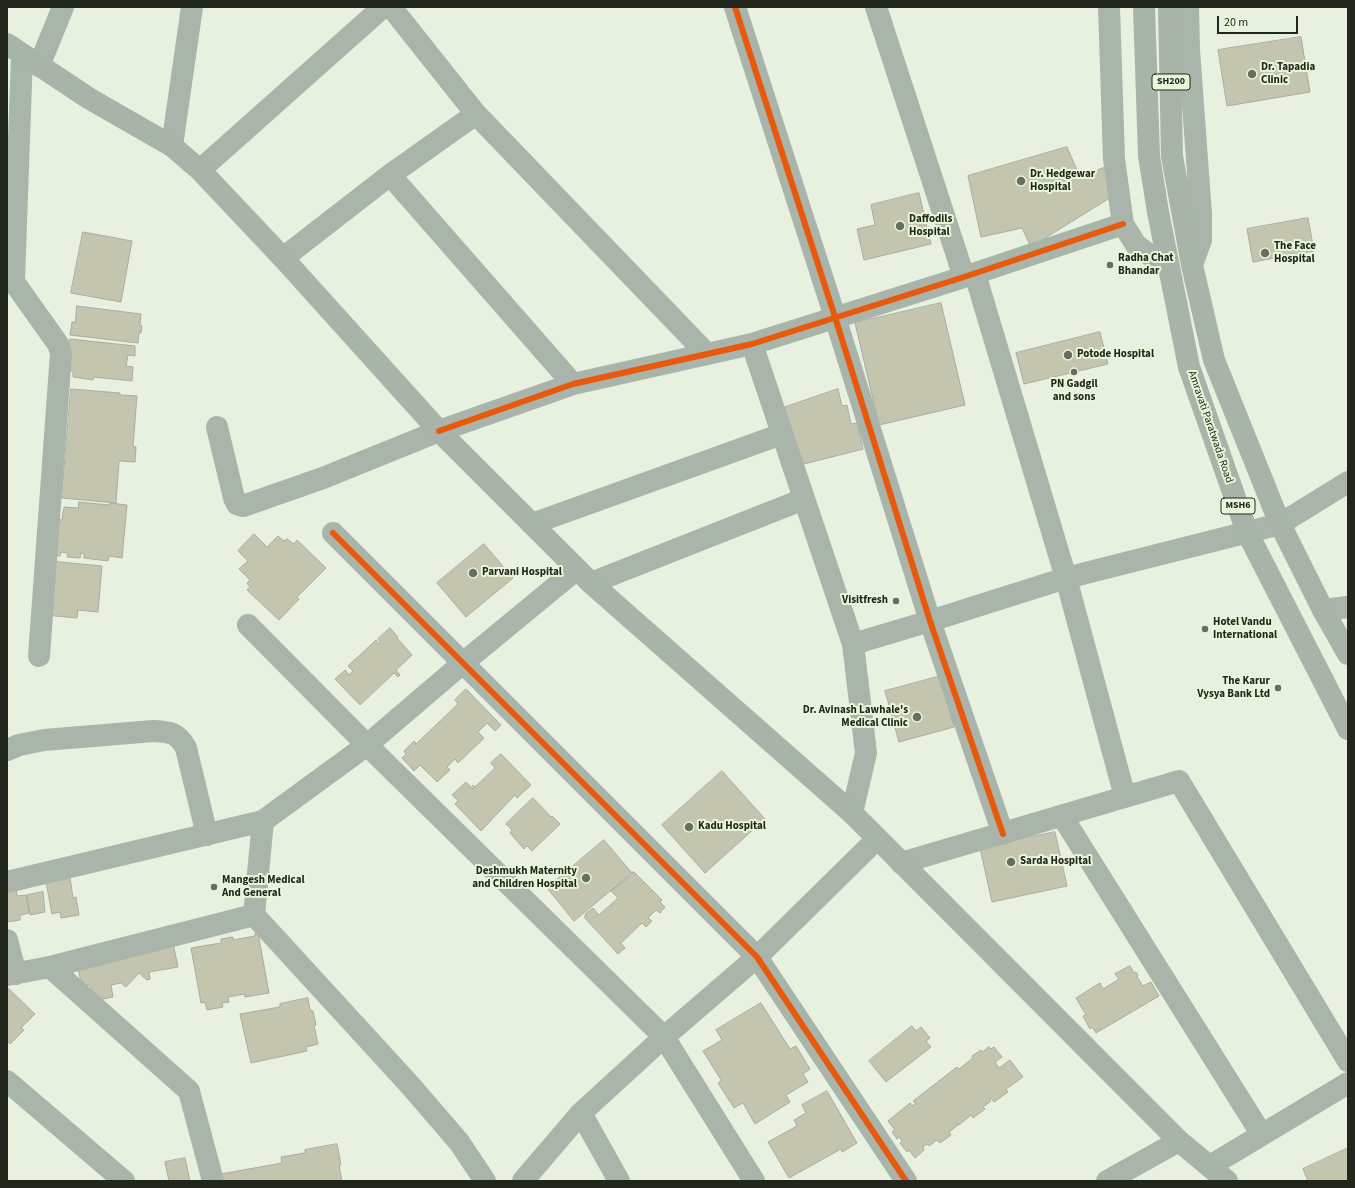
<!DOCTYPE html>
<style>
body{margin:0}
#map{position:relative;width:1355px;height:1188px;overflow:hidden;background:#e8f0e0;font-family:"Source Sans 3",sans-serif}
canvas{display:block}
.frame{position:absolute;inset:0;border:8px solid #21271c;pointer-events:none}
.scale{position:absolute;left:1217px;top:16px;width:81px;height:18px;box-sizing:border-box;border:2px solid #21271c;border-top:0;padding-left:5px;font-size:12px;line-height:14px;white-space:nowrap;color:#21271c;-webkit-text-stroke:3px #e8f7d9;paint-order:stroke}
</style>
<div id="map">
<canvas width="1355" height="1188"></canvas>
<div class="frame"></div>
<div class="scale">20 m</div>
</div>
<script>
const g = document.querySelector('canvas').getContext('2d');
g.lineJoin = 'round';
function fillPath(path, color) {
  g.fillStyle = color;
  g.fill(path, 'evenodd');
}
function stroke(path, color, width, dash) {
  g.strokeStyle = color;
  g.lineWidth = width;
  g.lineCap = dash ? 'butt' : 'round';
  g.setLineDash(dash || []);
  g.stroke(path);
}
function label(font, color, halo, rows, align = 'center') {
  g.font = font + ' "Source Sans 3",sans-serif';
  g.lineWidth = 4;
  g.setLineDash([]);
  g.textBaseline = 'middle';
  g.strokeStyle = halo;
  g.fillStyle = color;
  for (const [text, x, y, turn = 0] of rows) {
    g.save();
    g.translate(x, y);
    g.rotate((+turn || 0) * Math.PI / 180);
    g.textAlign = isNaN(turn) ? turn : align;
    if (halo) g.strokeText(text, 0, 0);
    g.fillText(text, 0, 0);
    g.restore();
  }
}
const building = new Path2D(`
 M1301,37L1310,92L1227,106L1218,50Z
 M1067,147L1080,177L1105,167L1116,194L1031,247L1022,228L981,237L968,176Z
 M919,193L931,244L864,260L857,229L875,225L871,205Z
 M1308,218L1314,251L1253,262L1247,229Z
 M83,232L132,241L121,302L71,293Z
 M941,303L965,405L879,425L855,323Z
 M77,306L141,314L140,326H142L141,333H139L138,343L70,335L72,322H75Z
 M1100,332L1108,364L1024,384L1016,353Z
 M70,339L135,346V356L128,355L126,366L133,367L132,381L94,377L93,380L73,377V371H67Z
 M71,389L120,393V395L137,396L133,446L136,447L135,462L119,461L116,503L62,498Z
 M838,389L842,406L847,405L851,424L857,423L863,449L800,465L780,409Z
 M79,502L109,505L110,503L127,505L122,558L109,556L108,561L84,558V553H81L80,558L67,557L68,553L61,552L60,556L48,555L51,530L59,531L54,523L55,519L62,520L64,507L78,508Z
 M254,534L267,547L278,536L284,541L287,539L294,544L297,540L326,568L297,597L299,599L279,620L247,590L250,587L247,583L250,580L239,569L248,561L238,551Z
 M484,544L513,578L466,617L437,583Z
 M50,561L102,566L98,612L78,610L77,618L45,615Z
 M390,628L398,637L397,638L412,655L396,670L400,675L398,677L394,673L360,705L335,679L345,670L349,675L353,671L348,666L376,640L379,644L381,643L378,639Z
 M941,676L954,727L899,742L885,691Z
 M466,689L501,725L495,731L487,723L478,732L484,738L458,763L455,759L447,767L450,770L437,782L420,765L414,771L402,758L406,754L404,751L414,741L416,744L458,704L455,700Z
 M501,754L531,785L517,798L515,795L481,831L455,804L458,801L452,795L466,782L473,789L474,788L472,785L475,787L495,768L491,763Z
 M722,771L765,819L705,873L662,825Z
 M533,798L551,817L552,816L560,824L532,851L527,846L524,849L510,833L512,830L506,824Z
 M1055,832L1067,886L992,902L980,848Z
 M604,840L632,873L574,921L547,888Z
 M632,872H634L662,900L660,902L665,907L660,913L656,910L648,918L652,921L646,927L642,923L621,943L625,948L618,954L584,917L586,916L585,914L593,908L599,915L618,898L611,891L633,874Z
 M70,878L73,898L76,897L79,915L61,918L60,912L52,914L46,882Z
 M16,888L17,896L26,895L29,913L20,915V920L7,922V889Z
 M43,892L45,912L30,915L27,895Z
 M258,933L269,993L245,997V994L228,997L229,1002L222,1003L223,1007L207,1010L205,1002L201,1003L191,948L221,943V939L233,937V940L255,936V934Z
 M173,943L178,967L149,972L150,979L147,980L139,973L126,987L121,983L111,985L113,997L103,999L92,992L90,985L82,987L77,963Z
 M1130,966L1134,973L1136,972L1138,976L1137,977L1143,986L1151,982L1159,996L1096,1033L1092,1027L1090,1029L1083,1016L1086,1015L1076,998L1100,983L1103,989L1119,979L1115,974Z
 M7,987L35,1014L21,1028L24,1030L10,1044L7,1041Z
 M308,998L310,1010L313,1011L316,1025H314L318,1044L306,1047L307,1051L251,1063L240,1014L280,1007V1004Z
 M761,1003L790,1049L796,1046L810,1069L803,1074L808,1082L786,1095L790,1102L755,1124L743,1103L734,1108L718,1083L721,1080L703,1051L722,1040L716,1030Z
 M912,1026L916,1031L921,1027L930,1038L926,1041L931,1047L886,1082L869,1061Z
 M989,1047L991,1049L994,1047L1002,1057L995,1062L999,1068L1010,1060L1023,1077L1006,1089L1008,1092L994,1102L991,1098L989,1099L991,1101L983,1107L985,1109L973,1118L971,1115L959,1125L957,1123L958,1125L949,1132L951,1135L940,1143L937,1140L929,1146L927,1144L923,1147L924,1150L915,1158L909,1150L907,1152L900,1143L902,1141L899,1137L897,1139L892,1132L895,1130L888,1121L910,1103L912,1106L916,1103L913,1101L957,1067L959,1069L973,1058L972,1056L981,1050L982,1052Z
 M827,1091L857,1143L842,1152L841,1149L789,1178L768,1142L797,1126L794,1120L806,1113L802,1105Z
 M337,1144L341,1165H339L342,1181H222L221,1174L282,1163L281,1157L305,1153V1150Z
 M1348,1148V1181H1308L1303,1169Z
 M185,1158L190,1181H169L165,1162Z`);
fillPath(building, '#c3c5ae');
stroke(building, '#a9ac9f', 1);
stroke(new Path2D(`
 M391,7L476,114L707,354
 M735,7L835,317L930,621L1003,834
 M876,7L964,277
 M1109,7L1114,159L1123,224L1136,245L1169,269
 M1188,7L1189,50L1201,214V240L1192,265
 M22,55L14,280L16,285L58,344L61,353L39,656
 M39,66L63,7
 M172,146L192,7
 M200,170L383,7
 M390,175L573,384
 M283,258L390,175L476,114
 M975,274L1066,578L1125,797
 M752,344L853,644L866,753L852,813
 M217,427L234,498L237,504L243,506L323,478L439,431L573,384L752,344L964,277L1123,224
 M532,524L782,434
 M333,533L757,957L906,1181
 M591,583L804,499
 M1323,610L1348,607
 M248,625L367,745L664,1037L754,1181
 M853,644L930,621L1066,578L1280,524L1348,482
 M7,750L19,745L44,740L153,731C170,732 177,732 186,748L207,835
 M1062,816L1262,1135
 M901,863L1179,781L1348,1061
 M7,882L263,821L367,745L463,663L577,569
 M254,915L409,1084L459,1142L485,1181
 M7,940L16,974
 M50,967L189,1091L213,1181
 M7,975L50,967L254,915L263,821
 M7,1081L124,1181
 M581,1113L619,1181
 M1210,1166L1348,1083
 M523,1181L581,1113L664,1037L757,957L877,839
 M1107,1181L1179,1141`), '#a9b4aa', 22);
stroke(new Path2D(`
 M1144,7L1149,156L1158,212L1189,367L1247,532L1348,729
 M1169,7L1172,156L1192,265L1214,360L1280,524L1323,610L1348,654
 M7,44L90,99L172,146L200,170L283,258L439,431L591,583L852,813L1179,1141L1227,1181`), '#a8b4a9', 22);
stroke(new Path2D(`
 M735,7L835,317L930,621L1003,834
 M439,431L573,384L752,344L964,277L1123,224
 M333,533L757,957L906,1181`), '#e8590c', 6);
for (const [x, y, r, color] of [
 [1252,74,5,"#676d61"],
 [1021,181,5,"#676d61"],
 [900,226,5,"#676d61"],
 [1265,253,5,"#676d61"],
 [1110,265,4,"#676d61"],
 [1068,355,5,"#676d61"],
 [1074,372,4,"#676d61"],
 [473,573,5,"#676d61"],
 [896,601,4,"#676d61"],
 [1205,629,4,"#676d61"],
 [1278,688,4,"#676d61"],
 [917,717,5,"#676d61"],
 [689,827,5,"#676d61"],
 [1011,862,5,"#676d61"],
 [586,878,5,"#676d61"],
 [214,887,4,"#676d61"]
]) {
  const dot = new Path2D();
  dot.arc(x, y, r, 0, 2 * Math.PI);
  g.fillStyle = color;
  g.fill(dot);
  stroke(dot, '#e8f7d9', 1.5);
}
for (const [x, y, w] of [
 [1171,82,38],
 [1238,506,34]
]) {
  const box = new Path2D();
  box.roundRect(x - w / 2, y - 8, w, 16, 3);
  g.fillStyle = '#e8f7d9';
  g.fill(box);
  stroke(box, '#21271c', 1);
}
label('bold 10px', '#21271c', null, [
 ["SH200",1171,82],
 ["MSH6",1238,506]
]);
label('bold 11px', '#21271c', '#e8f7d9', [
 ["Dr. Tapadia",1261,68],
 ["Clinic",1261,81],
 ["Dr. Hedgewar",1030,175],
 ["Hospital",1030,188],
 ["Daffodils",909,220],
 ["Hospital",909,233],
 ["The Face",1274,247],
 ["Hospital",1274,260],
 ["Radha Chat",1118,259],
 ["Bhandar",1118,272],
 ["Potode Hospital",1077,355],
 ["PN Gadgil",1074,385,"center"],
 ["and sons",1074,398,"center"],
 ["Parvani Hospital",482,573],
 ["Visitfresh",888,601,"right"],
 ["Hotel Vandu",1213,623],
 ["International",1213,636],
 ["The Karur",1270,682,"right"],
 ["Vysya Bank Ltd",1270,695,"right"],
 ["Dr. Avinash Lawhale's",908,711,"right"],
 ["Medical Clinic",908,724,"right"],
 ["Kadu Hospital",698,827],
 ["Sarda Hospital",1020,862],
 ["Deshmukh Maternity",577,872,"right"],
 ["and Children Hospital",577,885,"right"],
 ["Mangesh Medical",222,881],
 ["And General",222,894]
], 'left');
label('11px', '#21271c', '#e8f7d9', [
 ["Amravati Paratwada Road",1210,427,71]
]);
</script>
